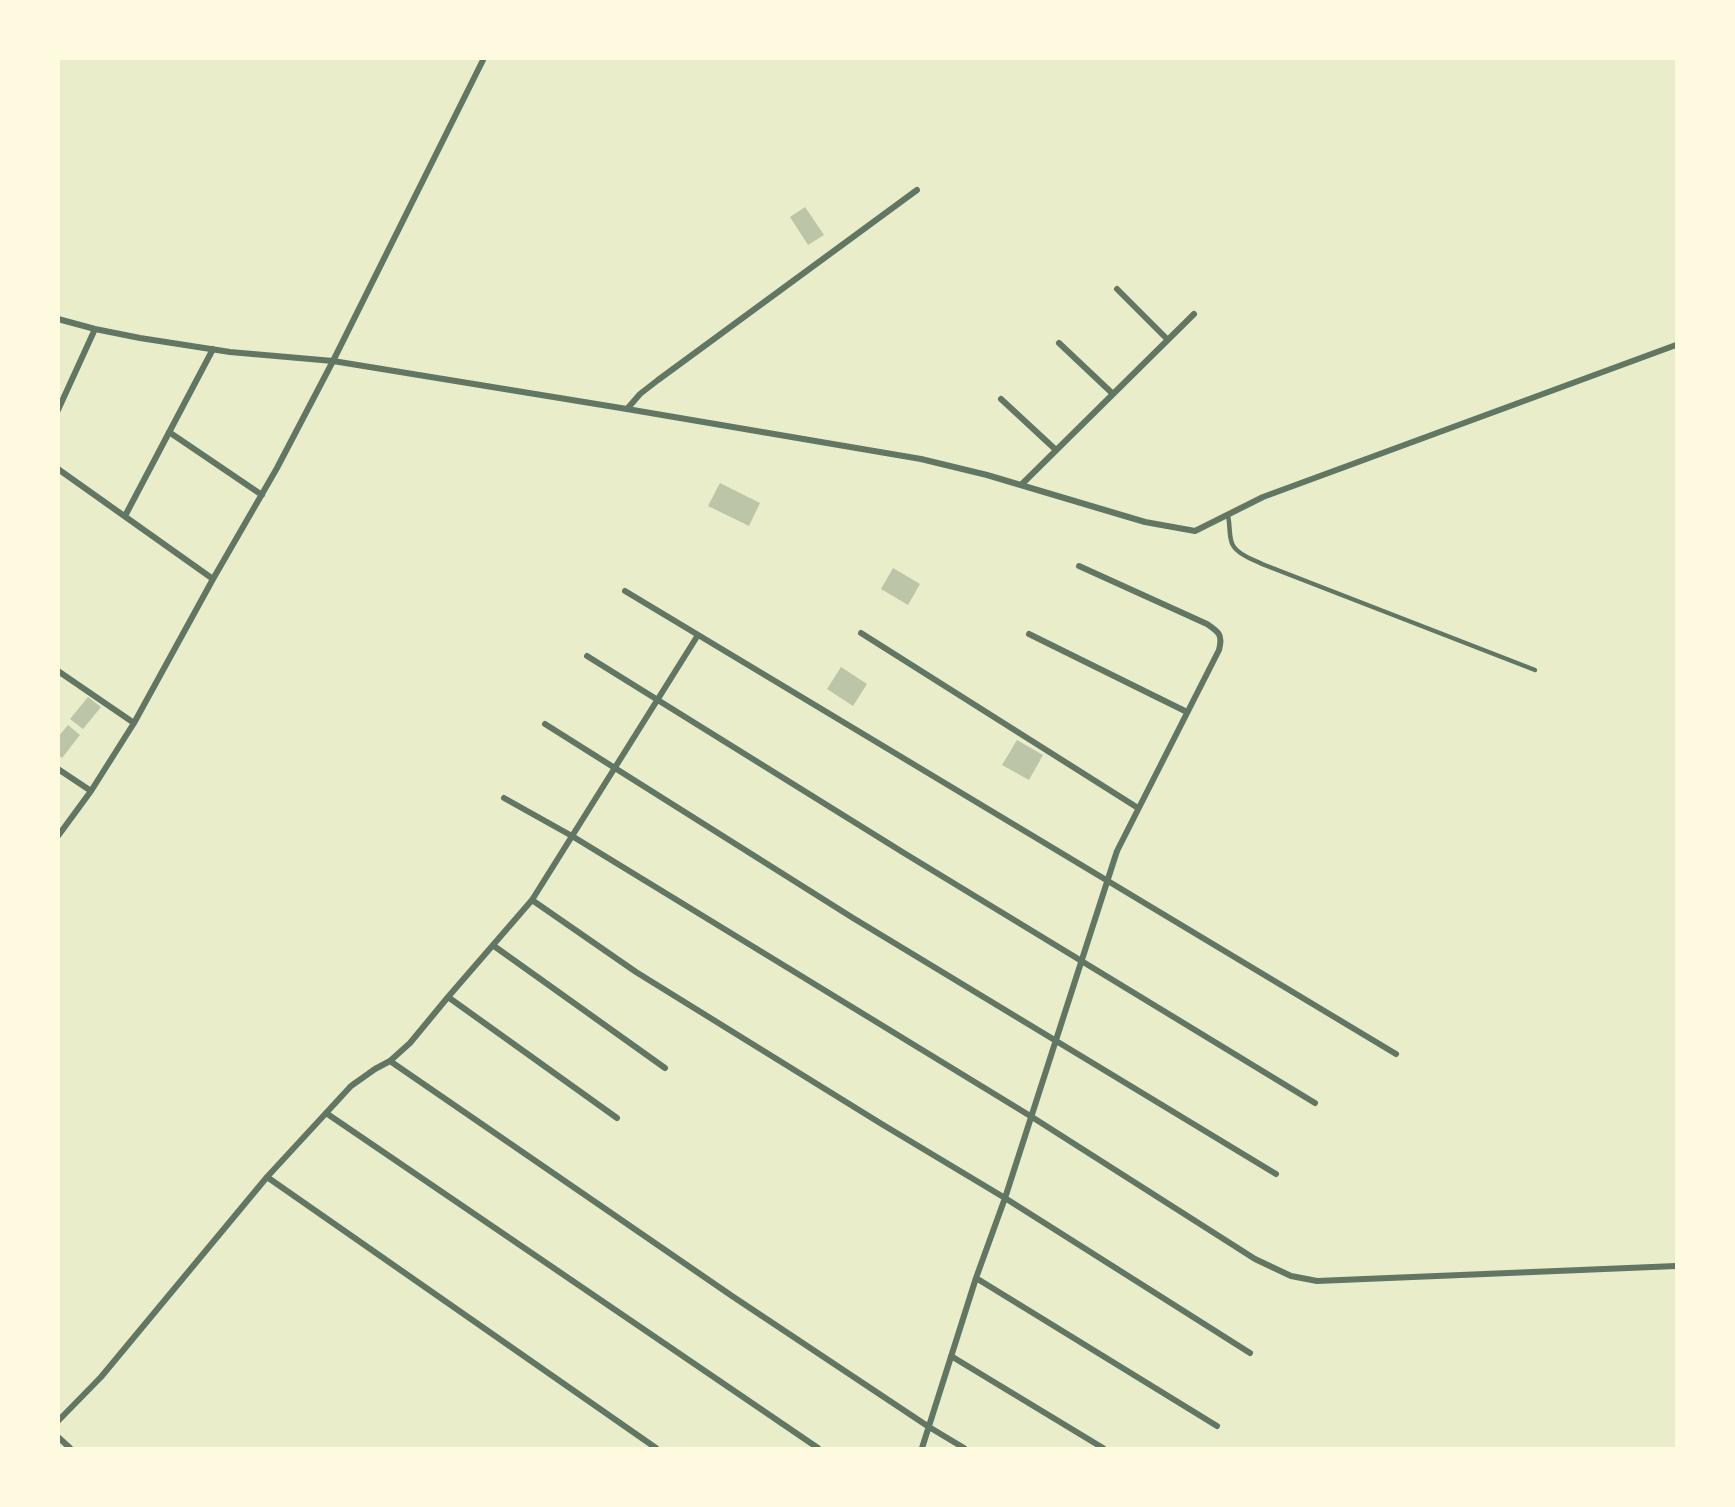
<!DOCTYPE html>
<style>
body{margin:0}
#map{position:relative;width:1735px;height:1507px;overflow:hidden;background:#e9edc9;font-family:Ubuntu,sans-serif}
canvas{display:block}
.frame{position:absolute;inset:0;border:60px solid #fefae0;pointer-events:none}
</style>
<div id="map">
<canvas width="1735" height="1507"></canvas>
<div class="frame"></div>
</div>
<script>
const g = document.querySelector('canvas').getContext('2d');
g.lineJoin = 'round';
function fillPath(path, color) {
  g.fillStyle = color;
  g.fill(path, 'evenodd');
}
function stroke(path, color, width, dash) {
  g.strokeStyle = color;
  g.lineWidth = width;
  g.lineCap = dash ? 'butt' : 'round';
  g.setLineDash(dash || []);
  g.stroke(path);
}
fillPath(new Path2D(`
 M805,207L824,235L808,245L790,217Z
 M720,483L760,503L749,526L708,506Z
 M893,568L920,584L908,605L881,589Z
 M841,667L867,684L853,706L827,689Z
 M88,697L101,707L83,729L70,719Z
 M68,725L80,735L62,758L58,755V737Z
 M1017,740L1043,755L1029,780L1002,765Z`), '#bcc5a7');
stroke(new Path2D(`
 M1228,516C1230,524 1229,532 1231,540C1233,553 1252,559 1262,564L1535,670`), '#617663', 4.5);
stroke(new Path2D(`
 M1117,289L1168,340
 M58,319L95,329L140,338L230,352L333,361L627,409L921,459L987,475L1145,522L1195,531L1263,497L1676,345
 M1059,343L1113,394
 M1001,399L1056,450
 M627,409L640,394L658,380L917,190
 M58,410L95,329
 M169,432L262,495
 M58,469L213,579
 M1021,485L1194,314
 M125,516L213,349
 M625,591L1396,1054
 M861,633L1138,808
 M1029,634L1187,712
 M587,656L904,853L1315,1103
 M58,671L134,723
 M545,724L853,918L1276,1174
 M58,769L91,791
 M504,798L572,836L1032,1117L1255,1259L1291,1276L1317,1281L1676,1266
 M58,836L91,791L134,723L213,579L277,468L333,361L484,58
 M532,900L636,972L880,1123L1005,1198L1250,1353
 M494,946L665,1068
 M448,997L617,1118
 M390,1061L732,1296L929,1427L964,1448
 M326,1113L818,1448
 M267,1177L656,1448
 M976,1278L1217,1426
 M951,1356L1103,1448
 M58,1421L101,1377L267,1177L351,1086L375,1069L390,1061L410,1043L448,997L532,900L698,635
 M58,1437L70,1448
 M922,1448L976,1278L1005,1198L1117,851L1219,650C1223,635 1219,632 1207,624L1079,566`), '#617663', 6);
</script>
